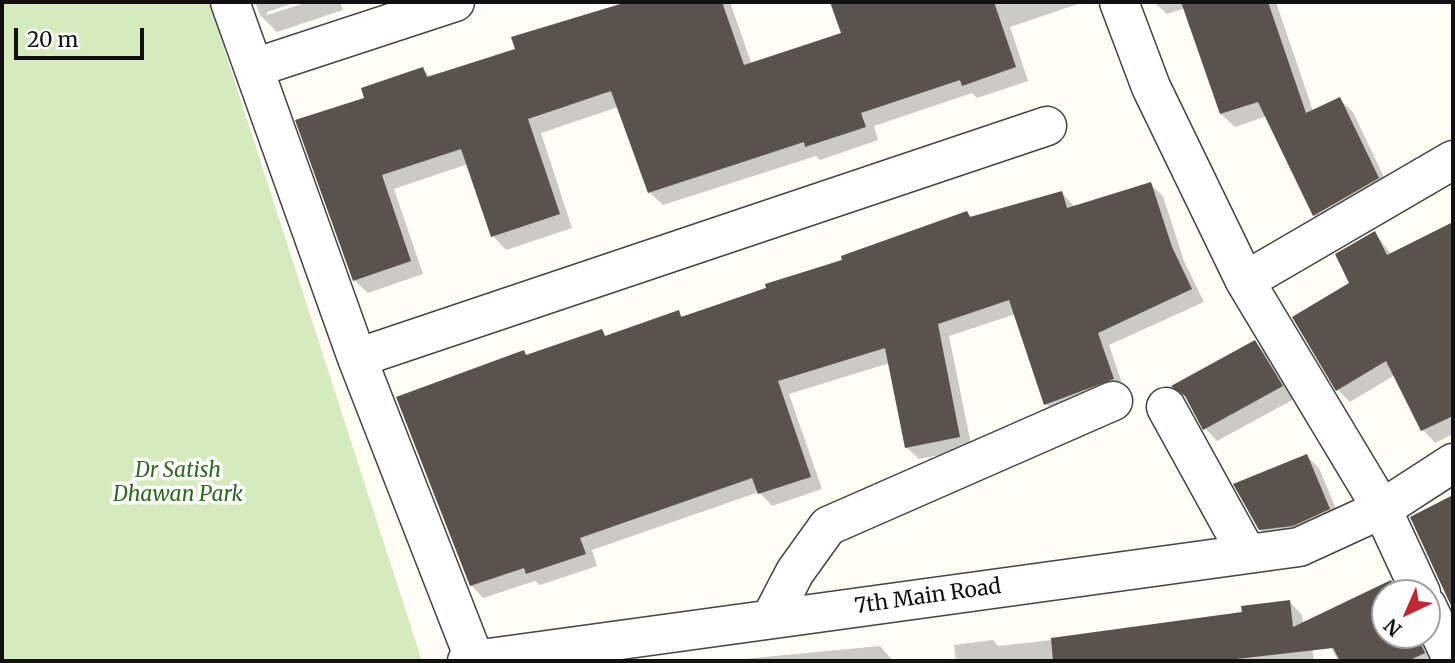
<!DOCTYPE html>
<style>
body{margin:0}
#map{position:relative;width:1455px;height:663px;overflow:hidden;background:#fffdf5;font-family:Merriweather,serif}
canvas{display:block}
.frame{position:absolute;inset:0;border:4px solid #111;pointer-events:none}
.north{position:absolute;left:1371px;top:579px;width:70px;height:70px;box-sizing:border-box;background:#fff;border:2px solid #a0a0a0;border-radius:50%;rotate:224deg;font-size:19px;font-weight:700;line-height:28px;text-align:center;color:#111}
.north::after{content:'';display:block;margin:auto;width:24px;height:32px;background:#c4262e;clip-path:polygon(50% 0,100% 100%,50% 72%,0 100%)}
.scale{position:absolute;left:14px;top:28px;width:130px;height:32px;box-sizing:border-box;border:4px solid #111;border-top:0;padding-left:9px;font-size:21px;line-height:24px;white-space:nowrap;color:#111;-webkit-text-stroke:5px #fff;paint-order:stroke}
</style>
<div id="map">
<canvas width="1455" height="663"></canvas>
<div class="frame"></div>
<div class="north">N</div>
<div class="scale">20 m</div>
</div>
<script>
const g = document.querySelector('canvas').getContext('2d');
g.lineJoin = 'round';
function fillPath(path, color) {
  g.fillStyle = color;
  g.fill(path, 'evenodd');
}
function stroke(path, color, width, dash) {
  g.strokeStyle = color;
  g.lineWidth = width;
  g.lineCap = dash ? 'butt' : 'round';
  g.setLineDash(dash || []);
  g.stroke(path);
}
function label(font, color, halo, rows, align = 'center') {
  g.font = font + ' Merriweather,serif';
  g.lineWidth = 7;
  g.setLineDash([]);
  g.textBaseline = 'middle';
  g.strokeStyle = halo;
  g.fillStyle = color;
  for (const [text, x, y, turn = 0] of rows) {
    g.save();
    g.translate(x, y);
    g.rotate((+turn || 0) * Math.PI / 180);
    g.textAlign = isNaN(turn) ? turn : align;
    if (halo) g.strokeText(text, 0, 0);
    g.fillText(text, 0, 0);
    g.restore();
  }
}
fillPath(new Path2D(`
 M2,2H209L422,661H2Z`), '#d5ebbd');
fillPath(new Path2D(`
 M255,2H297L267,12V15L308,2H340L343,10L277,32L260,15Z
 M627,2H730L752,65L843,34L832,2H1084L1010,27L1028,81L977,98L972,93L874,126L878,140L820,160L816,156L663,205L649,192L618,107L541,133L572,228L506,250L493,236L468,164L394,189L423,274L368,293L354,280L366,99L423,69L431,78L517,50L514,38Z
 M1154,2H1276L1313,111L1339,99L1353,112L1391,192L1328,229L1314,215L1267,116L1235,127L1221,114L1185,8L1167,14Z
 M1150,184L1163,196L1184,261L1204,302L1109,345L1125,392L1058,416L1046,404L1016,314L949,336L972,449L919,459L906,447L890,363L789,394L822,489L772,506L759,492L592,550L597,566L540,585L535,581L483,598L471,585L523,352L528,356L602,331L607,337L678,312L684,318L967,213L973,218L1062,193L1075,207Z
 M1453,223V434L1435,443L1423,430L1395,375L1350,402L1338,390L1352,283L1375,233L1392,255Z
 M1255,343L1267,355L1294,399L1217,441L1205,428L1190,401L1174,387Z
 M1307,456L1319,468L1341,521L1273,542L1260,529Z
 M1453,497V606L1412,518Z
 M1390,582L1401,593H1385V635H1423L1436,661H1338L1316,618Z
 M1290,602L1302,615L1304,631L1311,638L1314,661H956L954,645L993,640L998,646L1125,632L1124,628L1244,614Z
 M880,646L893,661H722Z`), '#0003');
fillPath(new Path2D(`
 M627,2H722L744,65L841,33L830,2H994L1016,67L962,86L960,80L861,113L866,127L805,147L804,142L648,193L611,91L528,119L560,214L491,237L461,149L382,175L411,261L353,281L295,120L364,98L361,88L423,67L427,77L515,49L511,37Z
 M1181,2H1268L1306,113L1340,97L1379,178L1313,216L1258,102L1220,114Z
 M1151,182L1172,247L1192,289L1098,333L1114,379L1044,405L1009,300L938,324L960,437L905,448L885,348L778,381L811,477L758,494L752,478L580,538L586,554L526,574L524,568L470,586L396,397L524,350L526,355L602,329L605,336L679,310L681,317L766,288L765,284L842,260L841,256L967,211L970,217L1062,191L1067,208Z
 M1453,222V416L1421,431L1386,361L1336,391L1292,317L1349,283L1335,254L1375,231L1387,255Z
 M1255,340L1283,386L1203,430L1185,396L1171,386Z
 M1307,454L1330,509L1293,526L1259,530L1233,484Z
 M1453,495V610L1410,517Z
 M1391,580L1397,593H1385V635H1417L1425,653L1408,661H1340L1333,648L1219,661H1053L1051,638L1242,612L1241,606L1290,600L1293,627Z`), '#5a524d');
const minor = new Path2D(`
 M230,2L357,358L474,658
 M1119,2L1151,87L1245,281L1382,509L1421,593
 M254,68L455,2
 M1245,281L1453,160
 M357,358L1047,126
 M1166,407L1247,554
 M1427,606L1453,661
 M771,618L795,572L828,526L1113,401
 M467,661L1299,547L1382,509L1453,463`);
stroke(minor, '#444', 41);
stroke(minor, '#fff', 38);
label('italic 21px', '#2f6b1f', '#fff', [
 ["Dr Satish",178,471],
 ["Dhawan Park",178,495]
]);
label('21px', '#111', '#fff', [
 ["7th Main Road",928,597,-8]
]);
</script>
